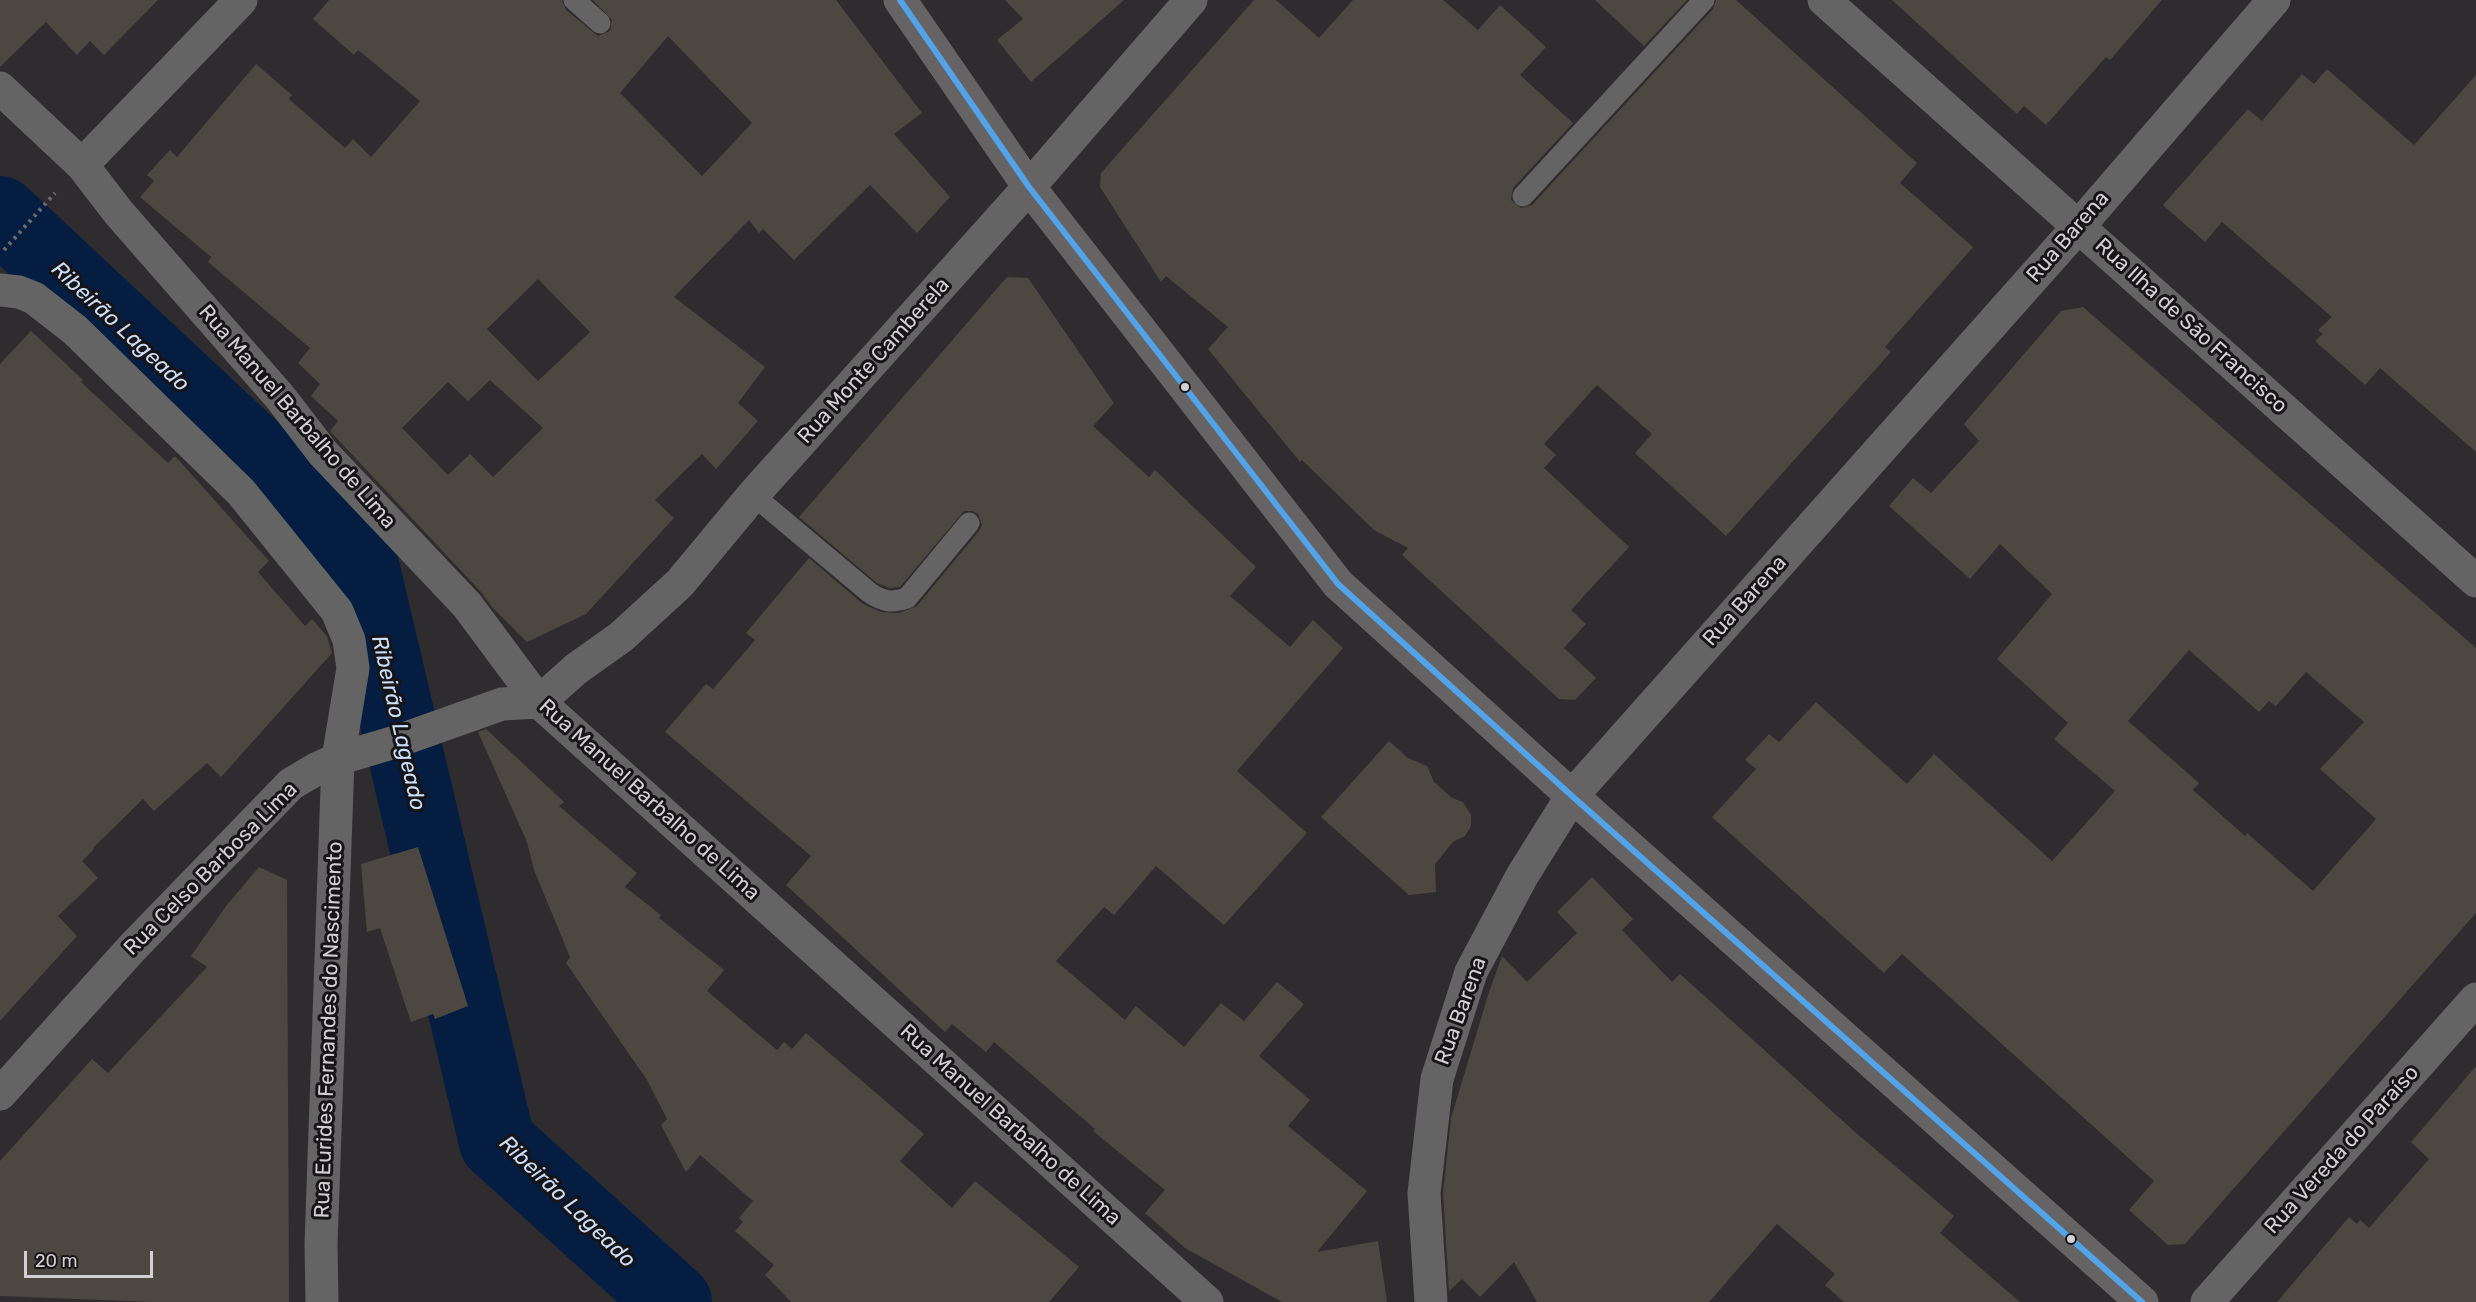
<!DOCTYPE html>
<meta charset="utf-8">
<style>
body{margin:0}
#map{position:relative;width:2476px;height:1302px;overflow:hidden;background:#2f2c2f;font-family:Rubik,sans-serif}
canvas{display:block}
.scale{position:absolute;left:24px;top:1251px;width:129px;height:27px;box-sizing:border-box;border:3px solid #d3d0d3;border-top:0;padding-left:8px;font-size:18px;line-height:21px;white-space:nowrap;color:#d3d0d3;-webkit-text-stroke:4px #171417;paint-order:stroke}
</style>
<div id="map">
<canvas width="2476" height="1302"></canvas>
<div class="scale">20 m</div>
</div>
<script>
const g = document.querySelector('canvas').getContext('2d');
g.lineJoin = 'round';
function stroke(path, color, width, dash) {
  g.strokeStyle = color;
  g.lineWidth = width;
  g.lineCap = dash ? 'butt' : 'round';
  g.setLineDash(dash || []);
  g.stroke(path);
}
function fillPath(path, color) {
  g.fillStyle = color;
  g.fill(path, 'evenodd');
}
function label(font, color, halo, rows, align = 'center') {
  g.font = font + ' Rubik,sans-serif';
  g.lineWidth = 6;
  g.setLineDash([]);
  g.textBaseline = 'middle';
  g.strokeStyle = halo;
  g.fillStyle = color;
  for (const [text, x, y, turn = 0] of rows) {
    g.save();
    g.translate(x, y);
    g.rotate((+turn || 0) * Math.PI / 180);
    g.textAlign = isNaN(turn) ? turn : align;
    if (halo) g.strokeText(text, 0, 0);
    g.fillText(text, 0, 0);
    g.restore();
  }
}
stroke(new Path2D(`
 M0,214L357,548L497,1142L674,1302`), '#041d40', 76);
fillPath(new Path2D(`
 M0,0H158L104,55L90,41L77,55L46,22L0,67Z
 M329,0H562L566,10L598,36L610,31L612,20L593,0H836L922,113L894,134L950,197L917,233L870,185L794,260L763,229L759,233L749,220L674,297L765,367L738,403L758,421L716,469L702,454L655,500L674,518L586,614L527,642L492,607L481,592L330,431L338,421L311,396L320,384L298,363L310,348L208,262L211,257L140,197L154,181L147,175L170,150L177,157L256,64L292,95L289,99L345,148L353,139L371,157L420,101L358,50L354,55L313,19ZM668,36L752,123L702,176L620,93ZM538,279L590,332L538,381L487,329ZM490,380L543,428L493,477L470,454L448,475L402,428L448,382L468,401Z
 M1005,0H1124L1031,82L997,40L1023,19Z
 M1254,0H1276L1319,38L1353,0H1443L1478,30L1500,5L1546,47L1520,75L1573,123L1513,188L1511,200L1521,208L1532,205L1713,9L1716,0H1736L1917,163L1900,183L1973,247L1885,347L1891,352L1726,536L1635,453L1652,434L1597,385L1544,444L1556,455L1544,468L1629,547L1571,610L1586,624L1564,648L1596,678L1575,700L1559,699L1402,555L1408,548L1374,530L1302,460L1300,462L1208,349L1228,327L1166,276L1161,282L1100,187L1101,173Z
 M1595,0H1687L1644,46Z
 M1892,0H2162L2110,60L2106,57L2046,125L2024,106L2017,114Z
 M2327,69L2414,145L2476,75V452L2380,368L2365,385L2315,341L2323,334L2318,330L2332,317L2222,222L2205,242L2163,205L2248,109L2262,121L2302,74L2314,84Z
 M1007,277L1028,278L1114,403L1093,426L1149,477L1155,470L1256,567L1230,596L1290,647L1313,620L1343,648L1237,771L1307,833L1224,925L1156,866L1114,915L1104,907L1056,961L1125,1020L1136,1006L1184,1047L1221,1003L1244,1021L1277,982L1304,1004L1259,1056L1310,1100L1288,1126L1367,1191L1317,1252L1378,1241L1387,1302H1282L1185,1248L1145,1213L1165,1190L1093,1131L1095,1129L994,1042L986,1052L952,1024L945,1032L786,885L811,856L665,732L706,684L713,689L755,640L746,633L809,558L863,604L881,612L899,613L917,606L979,531L982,525L978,514L972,511H964L900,587L890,588L877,583L799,517Z
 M2083,307L2476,648V913L2185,1244L2168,1245L2129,1210L2154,1181L1902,954L1884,973L1712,817L1756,769L1745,760L1769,734L1779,742L1816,702L1907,784L1934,754L2052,861L2115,791L2054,739L2068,723L1997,659L2052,594L2000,544L1970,579L1889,506L1913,478L1931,493L1979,441L1964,424L2061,311ZM2189,650L2259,712L2269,701L2276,706L2306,672L2364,722L2320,769L2376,819L2313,891L2247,833L2245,836L2193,790L2199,783L2128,721Z
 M31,331L83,380L81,382L168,463L175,456L269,561L258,572L305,626L312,619L327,636L332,653L221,777L207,763L154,811L143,799L93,848L94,849L82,861L98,878L58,916L77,936L0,1021V364Z
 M486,729L564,802L559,806L637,873L625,887L661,915L659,918L724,970L707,991L777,1050L784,1042L792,1049L806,1033L924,1134L900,1161L952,1208L975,1181L1079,1267L1049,1302H791L765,1275L774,1265L735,1231L743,1222L739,1218L753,1201L700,1155L686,1172L661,1125L667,1119L647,1080L566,963L570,957L534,870L527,842L478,732Z
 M1389,741L1408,758L1427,766L1434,782L1452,798L1463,802L1471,815V826L1465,836L1453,842L1435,864L1436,892L1409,895L1321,817Z
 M418,847L468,1006L435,1019L433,1014L411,1022L380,928L367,932L361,864Z
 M259,867L287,880L289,1302H150L0,1296V1161L92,1059L108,1073L207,967L191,956L226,906Z
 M1592,877L1633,919L1622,930L1672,982L1680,974L1855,1132L1954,1216L1940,1233L2020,1302H1844L1825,1285L1835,1274L1777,1224L1709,1302H1537L1514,1262L1480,1297L1462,1279L1449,1291L1443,1193L1451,1118L1489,992L1502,956L1527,982L1577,933L1557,912Z
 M2476,1066V1302H2277L2349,1217L2357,1224L2360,1220L2369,1228L2429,1159L2411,1142Z`), '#4d4742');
stroke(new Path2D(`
 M4,250L55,193`), '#6b6a6a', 4, [3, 4.5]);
stroke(new Path2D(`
 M574,0L600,23
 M1523,196L1704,0
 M753,495L870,593C884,602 892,603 907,598L969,523`), '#656464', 21);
stroke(new Path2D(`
 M1824,0L2476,581
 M0,88L82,165L119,213L280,397L323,453L467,605L539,702L1207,1302
 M82,165L241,0
 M0,290L19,292L34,298L75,330L241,492L337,611L349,640L353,668L338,759L321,1245L322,1302
 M539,702L576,669L621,637L680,583L753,495L1029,187L1191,0
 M0,1094L133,947L291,784L318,768L338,759L395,742L502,704L539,702
 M1431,1302L1424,1193L1437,1079L1471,972L1522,876L1572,796L2079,226L2274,0
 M2207,1302L2476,999`), '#656464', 33);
stroke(new Path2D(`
 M900,0L1029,187L1338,584L1572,796L2142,1302`), '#666364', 33);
stroke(new Path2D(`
 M900,0L1029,187L1338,584L1572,796L2142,1302`), '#53a3e8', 6);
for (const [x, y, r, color] of [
 [1185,387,5,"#d3d0d3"],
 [2071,1239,5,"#d3d0d3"]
]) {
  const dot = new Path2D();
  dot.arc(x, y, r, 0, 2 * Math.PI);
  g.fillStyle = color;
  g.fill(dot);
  stroke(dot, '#171417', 2);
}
label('21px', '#d3d0d3', '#171417', [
 ["Rua Barena",2068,237,-49],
 ["Rua Ilha de São Francisco",2191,326,42],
 ["Rua Monte Camberela",874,361,-48],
 ["Rua Manuel Barbalho de Lima",297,417,49],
 ["Rua Barena",1745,601,-48],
 ["Rua Manuel Barbalho de Lima",649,800,42],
 ["Rua Celso Barbosa Lima",211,869,-45],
 ["Rua Barena",1461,1011,-70],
 ["Rua Eurides Fernandes do Nascimento",329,1030,-88],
 ["Rua Manuel Barbalho de Lima",1010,1125,42],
 ["Rua Vereda do Paraíso",2342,1150,-48]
]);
label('italic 22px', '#c9dffa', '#171417', [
 ["Ribeirão Lageado",120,327,43],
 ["Ribeirão Lageado",398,723,77],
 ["Ribeirão Lageado",567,1202,44]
]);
</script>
